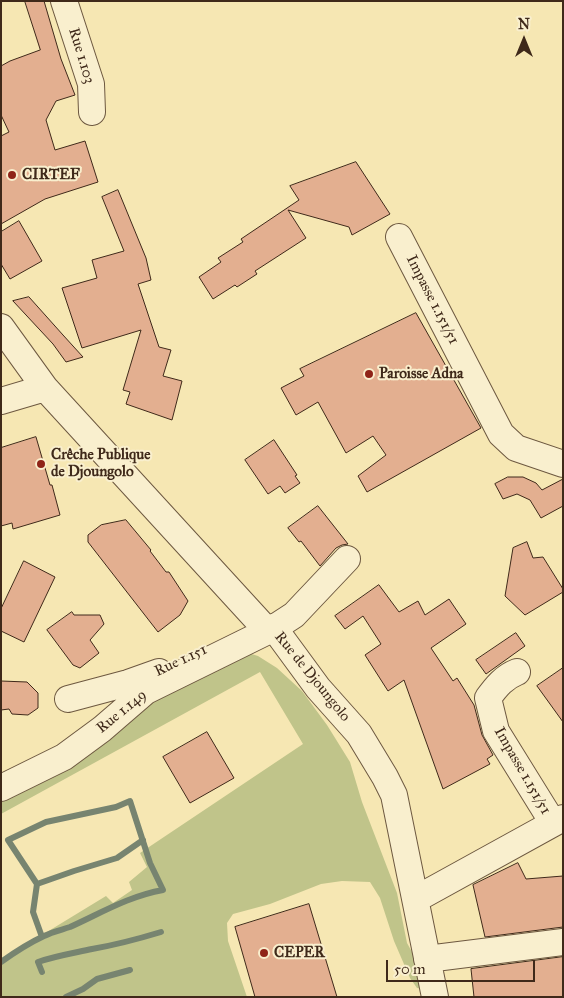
<!DOCTYPE html>
<meta charset="utf-8">
<style>
body{margin:0}
#map{position:relative;width:564px;height:998px;overflow:hidden;background:#f6e7b3;font-family:"IM FELL Great Primer",serif}
canvas{display:block}
.frame{position:absolute;inset:0;border:2px solid #3f291a;pointer-events:none}
.north{position:absolute;left:499px;top:15px;width:50px;height:50px;-webkit-text-stroke:4px #f9efce;paint-order:stroke;rotate:0deg;font-size:14px;font-weight:700;line-height:20px;text-align:center;color:#3f291a}
.north::after{content:'';display:block;margin:auto;width:18px;height:22px;background:#3f291a;clip-path:polygon(50% 0,100% 100%,50% 72%,0 100%)}
.scale{position:absolute;left:386px;top:960px;width:149px;height:22px;box-sizing:border-box;border:2px solid #3f291a;border-top:0;padding-left:6px;font-size:15px;line-height:18px;white-space:nowrap;color:#3f291a;-webkit-text-stroke:4px #f9efce;paint-order:stroke}
</style>
<div id="map">
<canvas width="564" height="998"></canvas>
<div class="frame"></div>
<div class="north">N</div>
<div class="scale">50 m</div>
</div>
<script>
const g = document.querySelector('canvas').getContext('2d');
g.lineJoin = 'round';
function fillPath(path, color) {
  g.fillStyle = color;
  g.fill(path, 'evenodd');
}
function stroke(path, color, width, dash) {
  g.strokeStyle = color;
  g.lineWidth = width;
  g.lineCap = dash ? 'butt' : 'round';
  g.setLineDash(dash || []);
  g.stroke(path);
}
function label(font, color, halo, rows, align = 'center') {
  g.font = font + ' "IM FELL Great Primer",serif';
  g.lineWidth = 4;
  g.setLineDash([]);
  g.textBaseline = 'middle';
  g.strokeStyle = halo;
  g.fillStyle = color;
  for (const [text, x, y, turn = 0] of rows) {
    g.save();
    g.translate(x, y);
    g.rotate((+turn || 0) * Math.PI / 180);
    g.textAlign = isNaN(turn) ? turn : align;
    if (halo) g.strokeText(text, 0, 0);
    g.fillText(text, 0, 0);
    g.restore();
  }
}
fillPath(new Path2D(`
 M245,652L258,656L277,668L302,691L327,725L350,762L362,802L397,893L407,943L428,981L423,989L417,988L410,978L394,941L380,898L370,882L342,881L321,884L270,904L233,914L227,923L228,941L247,997H1V960L106,896L113,903L132,890L129,882L147,867L140,853L303,744L260,672L1,814V775L136,711Z`), '#c0c48a');
stroke(new Path2D(`
 M37,884L74,871L117,858L143,840
 M1,962C15,952 29,943 44,936C52,932 61,930 70,927C101,913 129,896 163,890L150,863L130,801L116,807L46,822L8,840L37,884L33,912L42,937
 M42,972L38,962C55,956 74,953 92,949C115,945 138,939 161,932
 M66,997L83,989L97,979L130,970`), '#778470', 6);
const building = new Path2D(`
 M25,1H44L61,59L75,95L56,101L46,120L55,150L85,141L98,182L45,199L1,224V136L9,132L1,115V66L10,61L40,50Z
 M356,162L390,214L352,235L349,227L288,210L306,238L255,271L257,274L237,287L235,285L213,299L199,277L221,262L218,258L243,242L241,239L299,200L290,186Z
 M118,190L146,258L151,280L138,284L159,347L171,350L163,376L182,381L172,420L126,404L130,392L123,390L141,330L82,348L62,288L97,278L92,260L124,251L102,197Z
 M19,221L42,261L10,279L1,264V232Z
 M29,297L63,335L83,357L66,362L53,344L13,301Z
 M416,313L481,428L367,492L358,476L386,455L373,436L346,453L318,402L296,415L281,388L304,376L300,369Z
 M36,437L50,485H52L60,515L13,529L12,523L1,526V448Z
 M274,440L297,475L295,476L300,483L285,493L280,486L268,494L245,460Z
 M508,477H523L536,483L542,490L563,479V506L541,518L530,500L517,494L503,499L495,484Z
 M318,506L348,544L342,545L336,548L320,566L301,541L299,542L288,528Z
 M126,520L151,550L150,551L166,572H169L188,601L180,615L158,632L88,542V535L101,525Z
 M527,542L533,558L543,557L563,589V592L525,615L505,596L513,548Z
 M24,561L55,577L24,642L1,631V609Z
 M379,585L399,612L418,601L425,615L449,599L466,624L431,648L453,681L457,678L474,705L482,735L493,755L487,759L490,764L443,789L404,680L388,691L365,655L381,644L363,616L345,629L335,616Z
 M72,612L74,615H100L104,624L90,640L99,653L80,668L73,665L47,630Z
 M516,633L525,646L486,674L476,660Z
 M563,668V722L537,686Z
 M1,681L27,682L38,693V708L28,715L12,714L9,709L1,710Z
 M207,732L234,778L190,803L163,757Z
 M518,863L526,879L563,876V927L485,937L473,885Z
 M309,904L337,997H255L235,927Z
 M563,957V997H474L471,969Z`);
fillPath(building, '#e3af90');
stroke(building, '#3f291a', 1);
const minor = new Path2D(`
 M64,1L91,84L92,112
 M399,237L501,434L516,448L563,464
 M1,327L45,388L263,626L274,628L318,688L359,734L385,777L394,795L435,997
 M1,401L45,388
 M517,672C504,677 496,687 488,698L496,731L553,823
 M68,699L128,683L159,672
 M1,788L64,757L102,729L146,691L274,628L294,615L347,559
 M416,899L563,818
 M427,959L563,942`);
stroke(minor, '#6d5840', 28);
stroke(minor, '#f9efce', 26);
for (const [x, y, r, color] of [
 [12,175,5,"#8f2418"],
 [369,374,5,"#8f2418"],
 [41,464,5,"#8f2418"],
 [264,953,5,"#8f2418"]
]) {
  const dot = new Path2D();
  dot.arc(x, y, r, 0, 2 * Math.PI);
  g.fillStyle = color;
  g.fill(dot);
  stroke(dot, '#f9efce', 2);
}
label('15px', '#3f291a', '#f9efce', [
 ["Rue 1.103",81,56,73],
 ["Impasse 1.151/51",432,300,63],
 ["Rue 1.151",181,661,-25],
 ["Rue de Djoungolo",312,677,51],
 ["Rue 1.149",122,712,-39],
 ["Impasse 1.151/51",522,771,60]
]);
label('bold 15px', '#3f291a', '#f9efce', [
 ["CIRTEF",22,175],
 ["Paroisse Adna",379,374],
 ["Crêche Publique",51,455],
 ["de Djoungolo",51,472],
 ["CEPER",274,953]
], 'left');
</script>
